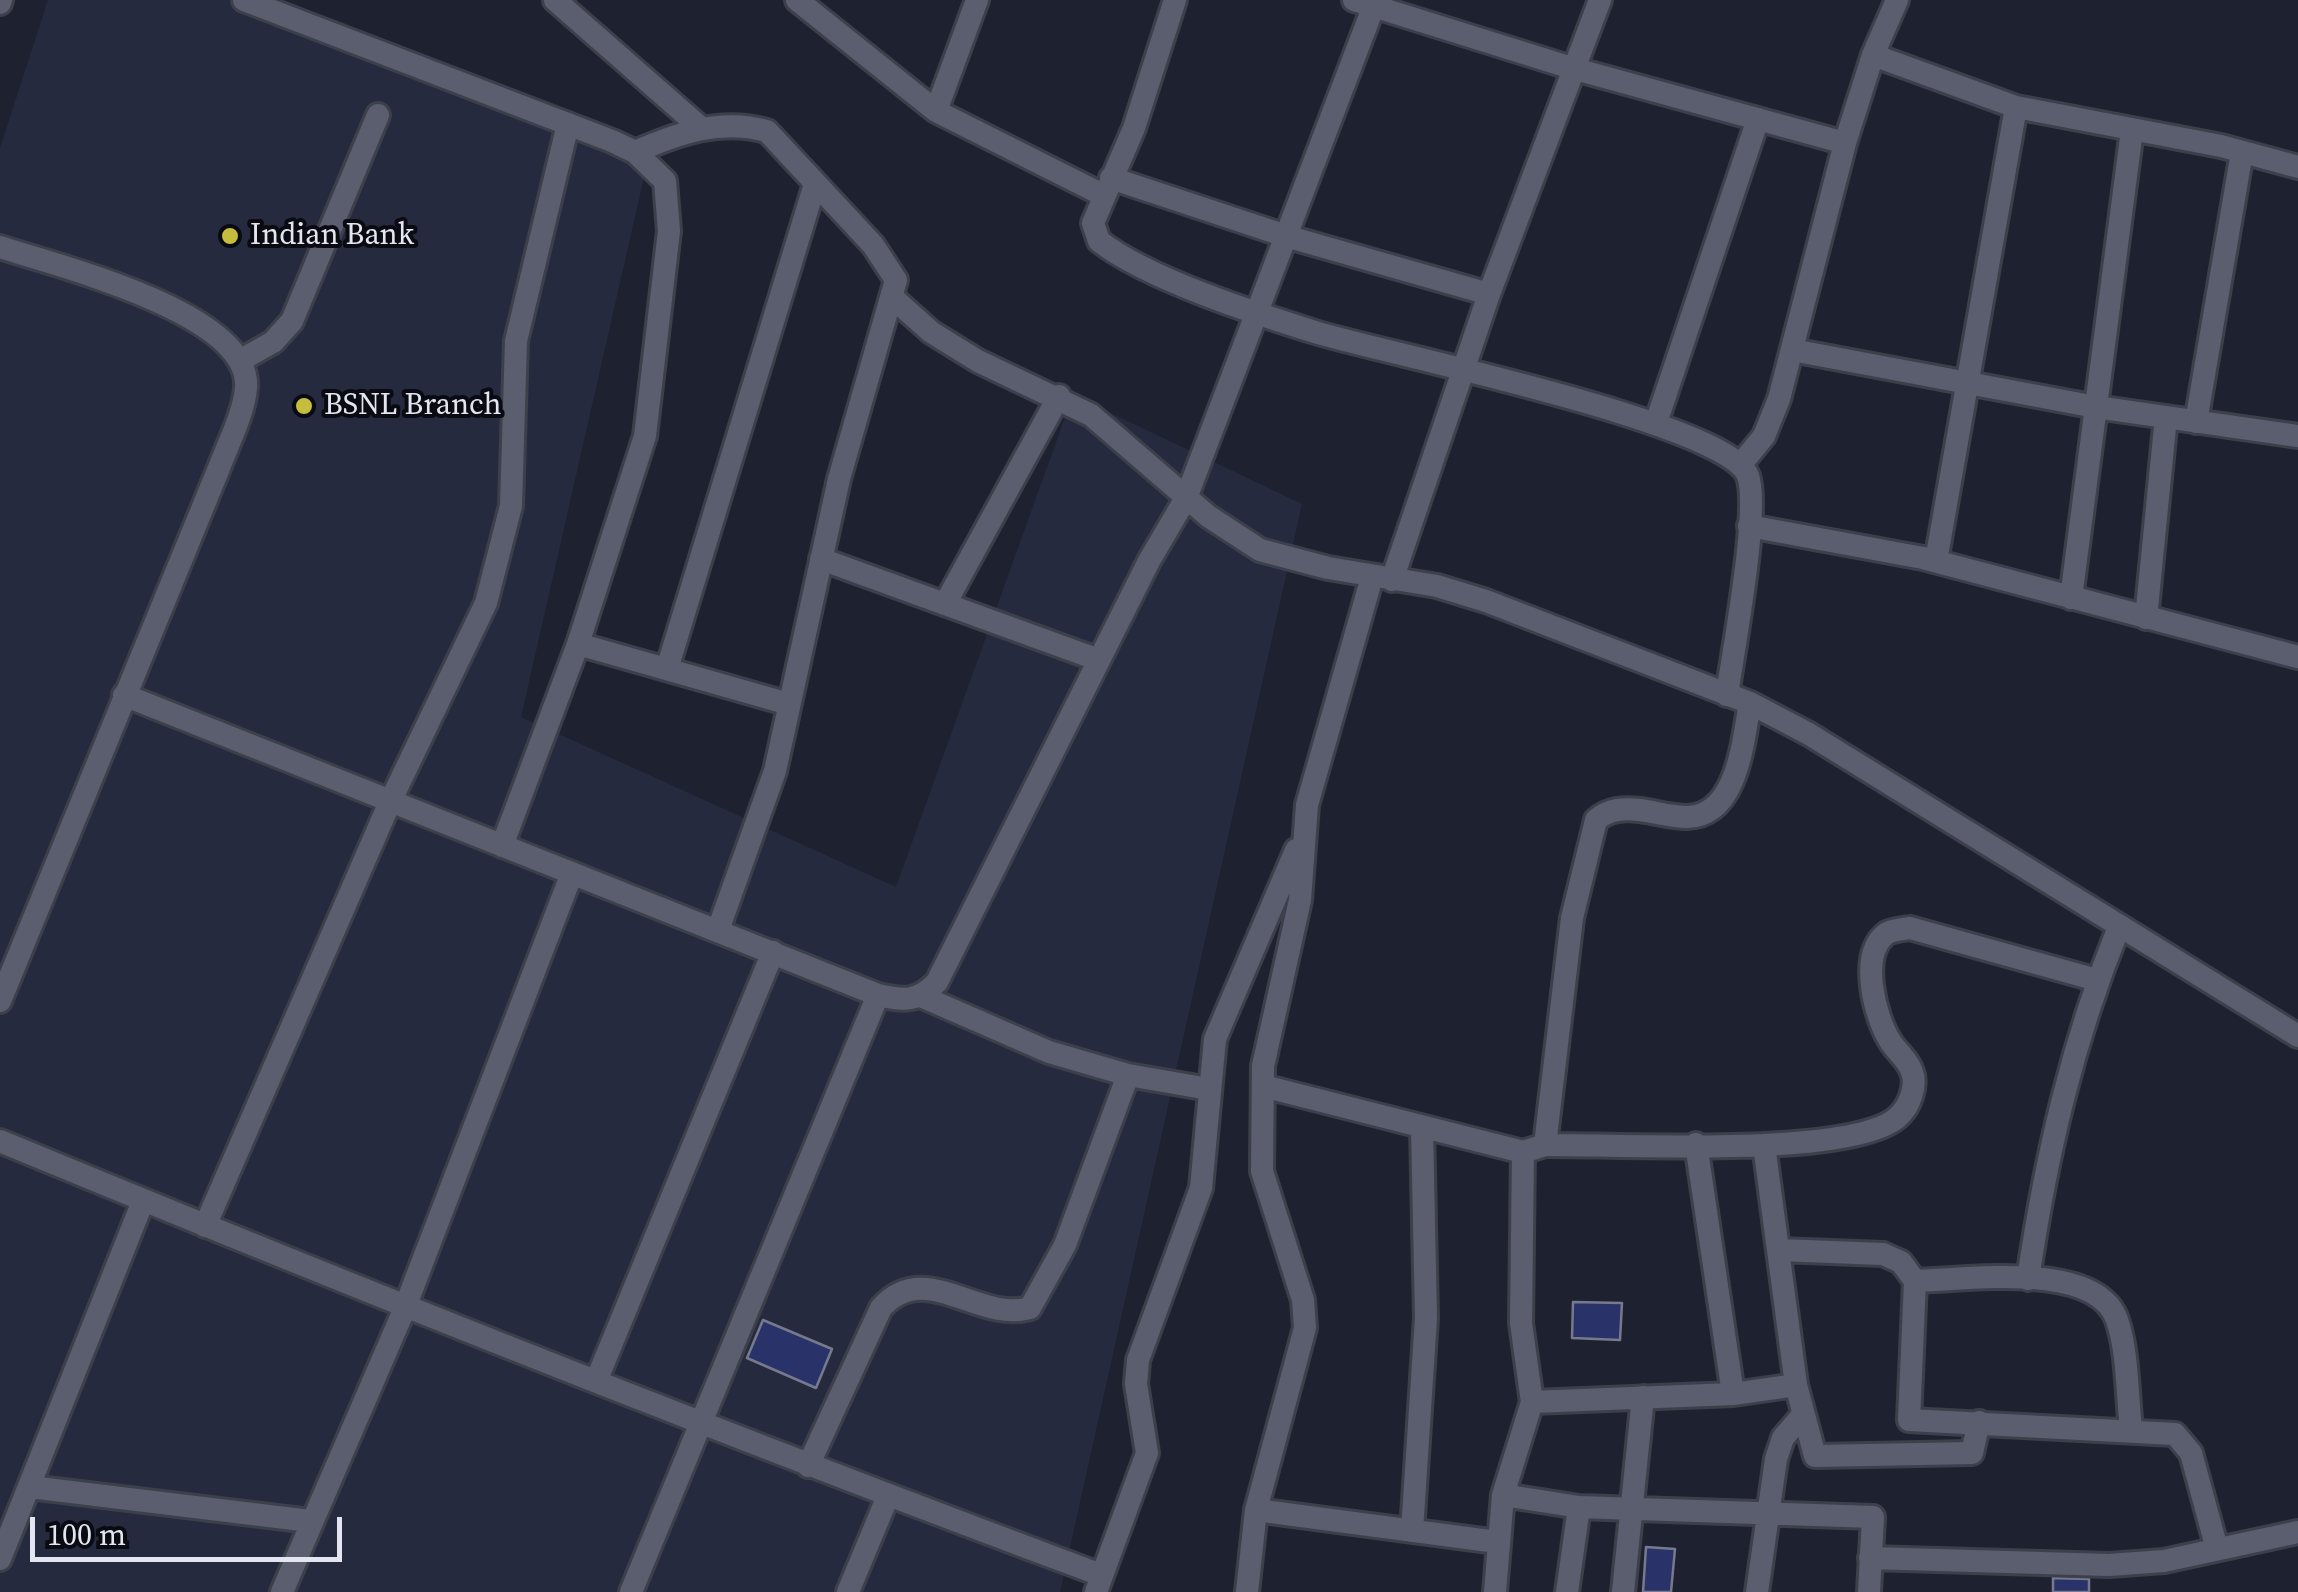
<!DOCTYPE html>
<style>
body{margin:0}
#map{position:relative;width:2298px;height:1592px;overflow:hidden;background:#1e2230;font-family:"Source Serif 4",serif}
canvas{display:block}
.scale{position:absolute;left:30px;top:1517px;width:312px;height:45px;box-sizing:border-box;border:5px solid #e3e6f0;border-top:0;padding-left:12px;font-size:30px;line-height:35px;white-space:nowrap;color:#e3e6f0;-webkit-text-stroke:8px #0a0b12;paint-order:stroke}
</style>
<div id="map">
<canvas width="2298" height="1592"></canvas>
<div class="scale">100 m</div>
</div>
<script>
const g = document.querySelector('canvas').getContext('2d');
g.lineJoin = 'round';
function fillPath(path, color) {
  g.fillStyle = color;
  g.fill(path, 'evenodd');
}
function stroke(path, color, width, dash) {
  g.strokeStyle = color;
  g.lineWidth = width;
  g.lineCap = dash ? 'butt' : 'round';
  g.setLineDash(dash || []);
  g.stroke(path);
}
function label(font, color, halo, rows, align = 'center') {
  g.font = font + ' "Source Serif 4",serif';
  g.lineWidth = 8;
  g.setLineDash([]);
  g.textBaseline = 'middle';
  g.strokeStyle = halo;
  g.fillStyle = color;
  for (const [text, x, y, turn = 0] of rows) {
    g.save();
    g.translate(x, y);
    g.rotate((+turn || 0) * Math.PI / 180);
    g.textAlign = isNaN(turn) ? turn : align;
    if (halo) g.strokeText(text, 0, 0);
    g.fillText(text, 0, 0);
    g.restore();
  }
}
fillPath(new Path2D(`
 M48,0H246L650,151L521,717L896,887L1073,395L1302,504L1060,1592H0V148Z`), '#252a3e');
const building = new Path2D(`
 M1573,1302L1622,1303L1620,1340L1572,1338Z
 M763,1320L832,1349L816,1388L747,1358Z
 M1646,1547L1675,1549L1671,1592H1643Z
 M2053,1578L2089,1579V1592H2053Z`);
fillPath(building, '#2a3369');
stroke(building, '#767a8c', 2.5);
const minor = new Path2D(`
 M244,0L612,141L635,152L665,181L669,231L645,436L578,644L502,846
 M555,0L701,128
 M797,0L936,111L1103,195
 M1175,0L1134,128L1093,223L1099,241C1148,279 1254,313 1315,332C1382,353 1730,423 1748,476C1760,510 1733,652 1727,695
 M1354,0L1575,69L1845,143
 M0,3L1,0
 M1873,55L2016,107L2221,146L2298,167
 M936,111L977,0
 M635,152C679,133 719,118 767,131L873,245L896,280L839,479L775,771L718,930
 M1111,178L1289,237L1489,294
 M0,247C57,266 252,313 246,388C244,413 228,444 219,468L0,1001
 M893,298L931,332L978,361L1091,415L1208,516L1260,550L1328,568L1437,586L1486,601L1750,703L1809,734L2298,1036
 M1792,350L2096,407L2298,436
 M241,360L273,342L292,321L378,115
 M2196,422L2242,152
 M1656,423L1758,119
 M1742,463L1764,436L1779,399L1845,143L1873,55L1897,0
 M1749,526L1923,558L2298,657
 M821,559L1099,660
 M1936,561L2016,107
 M1392,580L1489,294L1600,0
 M2071,598L2132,130
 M945,604L1059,396
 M2146,618L2166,417
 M578,644L789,704
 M667,669L815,184
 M124,695L878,995C904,1001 918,1002 937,982L1149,561L1186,498L1376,0
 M923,997L1049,1052L1128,1075L1209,1089
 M1263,1086L1523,1152L1545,1145C1612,1144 1859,1159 1900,1115C1910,1105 1917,1085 1912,1072C1909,1061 1896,1051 1890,1041C1875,1017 1858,954 1887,933C1893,930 1903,929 1910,928L2097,980
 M0,1141C365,1292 731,1437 1101,1575
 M1696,1144L1733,1394
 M1545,1145L1572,918L1596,820C1609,809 1623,808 1640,810C1655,812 1672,817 1687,817C1738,816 1743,740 1750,703
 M1764,1145L1796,1385L1815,1456L1972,1453L1979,1422
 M205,1226L390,802L486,603L511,506L516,341L568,124
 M1779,1250L1883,1254L1901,1262L1915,1281L1909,1420L2175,1434L2191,1453L2217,1549
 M2028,1279C2046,1157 2072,1042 2119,927
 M1915,1281C1965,1280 2096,1260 2117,1320C2128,1352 2127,1395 2131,1428
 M597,1379L773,952
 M1532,1402L1733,1394L1796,1385
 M808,1466L881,1308C925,1258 978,1323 1030,1308L1065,1245L1128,1075
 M30,1487L310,1521
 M1503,1495L1579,1507L1873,1517L1869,1592
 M1256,1510L1497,1542
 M1412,1531L1426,1318L1422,1127
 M1870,1558L2109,1565L2164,1561L2298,1532
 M0,1559L143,1201
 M282,1592L404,1310L572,873
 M631,1592L878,995
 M848,1592L888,1496
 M1096,1592L1147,1453L1136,1384L1138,1360L1201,1188L1215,1039L1296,850
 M1247,1592L1256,1510L1305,1328L1303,1300L1262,1171L1263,1066L1300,900L1307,805L1372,577
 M1495,1592L1503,1495L1532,1402L1521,1323L1523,1152
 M1567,1592L1579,1507
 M1623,1592L1643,1397
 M1757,1592L1776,1459L1783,1438L1802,1416`);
stroke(minor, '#3d404b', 28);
stroke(minor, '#5a5e6f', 22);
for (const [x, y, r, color] of [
 [230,236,10,"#c4bd3e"],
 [304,406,10,"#c4bd3e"]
]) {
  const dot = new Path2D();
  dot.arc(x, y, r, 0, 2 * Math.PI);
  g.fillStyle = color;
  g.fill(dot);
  stroke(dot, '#0a0b12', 4);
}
label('30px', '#e3e6f0', '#0a0b12', [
 ["Indian Bank",250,236],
 ["BSNL Branch",324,406]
], 'left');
</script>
